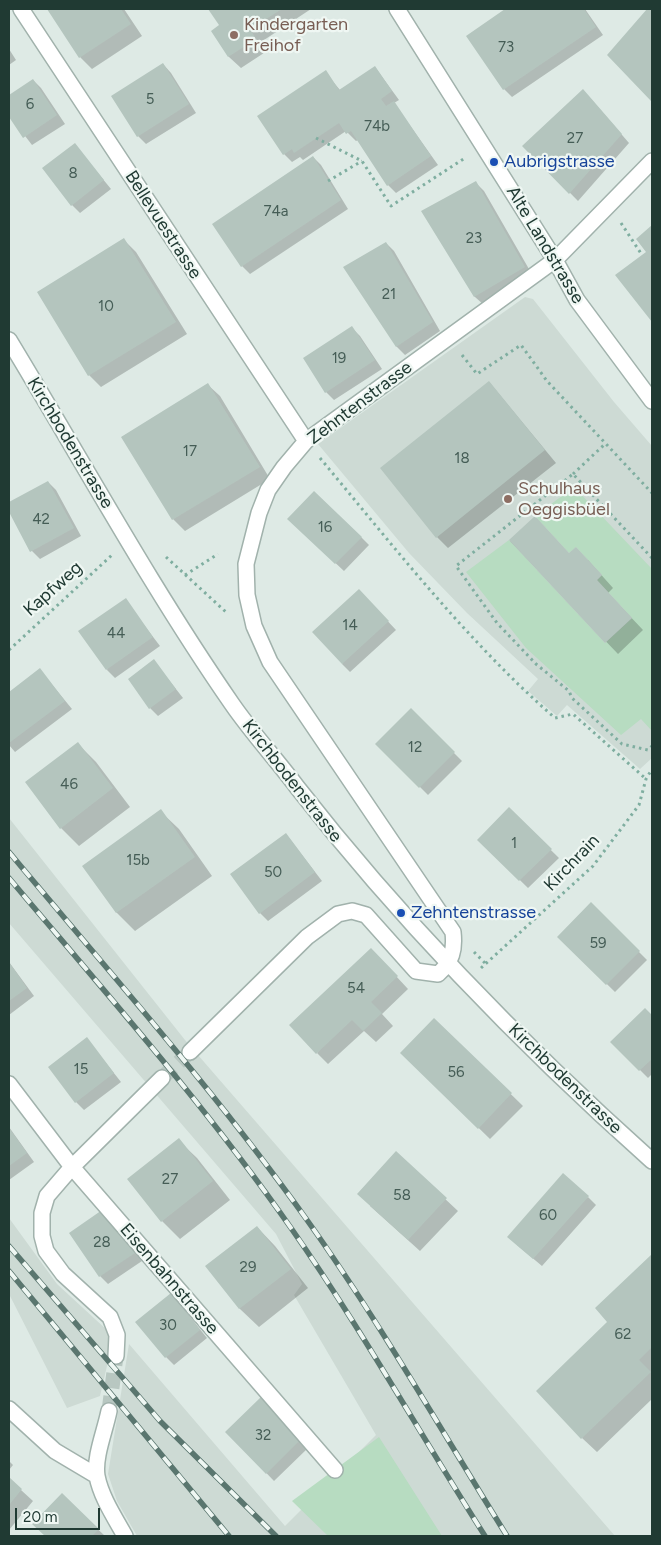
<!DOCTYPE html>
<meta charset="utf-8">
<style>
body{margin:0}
#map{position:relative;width:661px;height:1545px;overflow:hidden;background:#deeae5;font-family:Figtree,sans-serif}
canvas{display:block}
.frame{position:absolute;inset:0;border:10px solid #203a33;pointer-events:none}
.scale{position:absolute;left:15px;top:1508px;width:85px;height:22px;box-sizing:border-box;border:2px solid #203a33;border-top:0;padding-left:6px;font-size:15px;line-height:18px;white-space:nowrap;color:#203a33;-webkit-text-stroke:4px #eff7f3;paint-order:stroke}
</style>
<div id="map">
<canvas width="661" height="1545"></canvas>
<div class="frame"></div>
<div class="scale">20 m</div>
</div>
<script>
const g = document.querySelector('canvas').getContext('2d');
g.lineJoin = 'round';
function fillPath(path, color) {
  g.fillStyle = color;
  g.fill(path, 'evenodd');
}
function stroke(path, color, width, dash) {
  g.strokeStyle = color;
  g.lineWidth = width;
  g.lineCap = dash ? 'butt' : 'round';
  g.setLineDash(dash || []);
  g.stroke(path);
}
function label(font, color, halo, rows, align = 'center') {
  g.font = font + ' Figtree,sans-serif';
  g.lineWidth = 4.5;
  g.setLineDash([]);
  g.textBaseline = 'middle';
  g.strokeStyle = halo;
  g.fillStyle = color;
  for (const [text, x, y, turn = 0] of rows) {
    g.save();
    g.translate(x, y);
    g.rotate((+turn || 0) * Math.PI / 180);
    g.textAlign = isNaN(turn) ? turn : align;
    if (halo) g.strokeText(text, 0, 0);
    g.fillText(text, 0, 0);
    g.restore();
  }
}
fillPath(new Path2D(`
 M525,297L533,299L614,402L652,446V758L640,769L567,705L557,716L528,691L538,679L467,613L409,553L318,444Z
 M9,818L185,1040L615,1536H137L117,1501L108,1474L129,1344L285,1526L376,1435L294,1295L302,1284L276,1234L9,923Z
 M9,1218L57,1284L108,1331L110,1353L100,1396L67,1408L9,1294Z`), '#cddad4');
fillPath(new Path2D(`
 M574,487L652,569V731L641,719L621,735L526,648L466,572L509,540L605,643L632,618L597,580L602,575L576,547L569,553L535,516Z
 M379,1437L442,1536H328L292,1501Z`), '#b7dcc1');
fillPath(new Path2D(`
 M48,9H124L142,36L92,69L80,57Z
 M210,9H311L261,42L267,51L241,68L229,57L213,31L221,26Z
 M509,9H585L603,35L512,97L504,89L468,36Z
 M648,9H652V101L608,55Z
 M9,49L16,60L9,65Z
 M163,64L171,73L196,113L146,144L138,136Z
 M375,67L399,100L394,103L438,165L396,193L388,185L358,140L356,141L346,131L303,160L300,157L292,162L284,154L325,72L340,90Z
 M33,80L41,88L65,124L32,145L9,115V96Z
 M591,99L629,143L578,201L524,146Z
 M75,145L111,189L80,213L72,205Z
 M313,157L321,165L348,209L250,274L242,266Z
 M476,183L484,191L533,276L484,305L475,297L423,211Z
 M652,227V320L617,275L647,253L638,239Z
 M124,240L136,252L187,334L101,387L89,375Z
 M386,243L394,251L440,331L405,355L397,347L345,267Z
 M352,328L360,336L382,369L334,400L326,392L305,359Z
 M489,382L556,463L448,548L437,537Z
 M208,385L220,396L270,479L185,531L173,519L122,437Z
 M48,482L56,490L81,536L40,559L32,551L9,509V503Z
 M297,527L361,537L369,545L344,571Z
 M510,541L588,560L613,588L608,593L643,630L618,654Z
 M367,599L396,630L350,672L342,664Z
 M125,600L160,646L115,678L107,670Z
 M154,661L183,698L158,716L150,708Z
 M40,670L72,709L15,752L9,745V693Z
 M411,710L462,761L428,795L377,744Z
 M78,744L96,762L130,807L79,846L61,828Z
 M509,809L559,858L528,888L479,840Z
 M160,811L179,829L212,876L135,931L117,913L83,866Z
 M286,834L322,881L268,921L260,913Z
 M591,904L647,960L615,992L559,937Z
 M9,962L34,996L9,1015Z
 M383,962L408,989L382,1014L393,1026L376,1042L364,1031L328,1064L317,1053Z
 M645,1009L652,1017V1074L648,1078L612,1042Z
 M434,1019L523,1106L490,1139L402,1053Z
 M87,1039L121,1082L84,1110L76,1102Z
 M9,1127L34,1162L9,1180Z
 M178,1140L197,1158L230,1200L180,1239L162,1221Z
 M396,1153L458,1211L420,1251L370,1206Z
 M588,1197L596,1205L542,1266L517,1245Z
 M113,1218L142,1261L108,1284L100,1276Z
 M257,1227L275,1246L308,1288L259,1327L240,1309L207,1267Z
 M652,1256V1399L597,1452L582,1438L609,1322L596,1308Z
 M179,1303L207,1338L174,1365L166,1357Z
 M261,1399L308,1448L274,1481L227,1432Z
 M9,1461L13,1465L9,1470Z
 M9,1479L33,1501L9,1530Z
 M62,1495L105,1536H46L34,1524Z`), '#0003');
fillPath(new Path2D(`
 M47,9H121L131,24L79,58Z
 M208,9H282L250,29L256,39L228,57L211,31L219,25Z
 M505,9H584L596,27L503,90L466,36Z
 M647,9H652L651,101L607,55Z
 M163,63L189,104L137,137L111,96Z
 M375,66L392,91L381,99L386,106L394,101L431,156L387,186L351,131L346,134L339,123L294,153L292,149L283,155L257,116L326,70L339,90Z
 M33,79L57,115L23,138L9,117V95Z
 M583,89L622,134L569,194L522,146Z
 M75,143L104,180L71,206L42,168Z
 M313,156L341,200L241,267L212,224Z
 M476,181L525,267L474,297L421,211Z
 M652,225V322L615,275L646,252L636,239Z
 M124,238L176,322L88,376L37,292Z
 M386,242L433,322L396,347L343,267Z
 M352,326L375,360L325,393L303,358Z
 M489,381L545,450L436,538L380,468Z
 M208,383L260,467L172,520L121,437Z
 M48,481L74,528L30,552L9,512V502Z
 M314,491L362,537L335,564L287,519Z
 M535,516L569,553L576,547L602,575L597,580L632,618L605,643L509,540Z
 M359,589L389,621L342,664L312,632Z
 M126,598L153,637L106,670L78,631Z
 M154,659L176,689L149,709L128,679Z
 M40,668L65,701L9,743V692Z
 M411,708L455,752L419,788L375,744Z
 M78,742L113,788L60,829L25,782Z
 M509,807L552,849L519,881L477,840Z
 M161,809L195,857L116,913L82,866Z
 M286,833L315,872L259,914L230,874Z
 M591,902L640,951L606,985L557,937Z
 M371,948L398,976L371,1002L382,1013L363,1031L352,1020L316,1054L289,1025Z
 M9,962L27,988L9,1001Z
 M645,1008L652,1015V1059L639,1071L610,1042Z
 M434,1018L512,1093L478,1129L400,1053Z
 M87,1037L114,1073L75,1103L48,1067Z
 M9,1128L27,1153L9,1166Z
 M179,1138L213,1181L161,1222L127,1179Z
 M396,1151L447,1198L408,1240L357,1194Z
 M563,1173L589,1196L533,1259L507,1237Z
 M105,1208L135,1253L99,1277L69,1233Z
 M257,1226L291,1269L239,1309L205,1266Z
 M652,1254V1347L639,1360L651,1372L581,1439L536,1391L607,1322L595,1308Z
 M171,1293L200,1330L165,1358L135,1322Z
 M261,1397L301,1439L266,1474L225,1432Z
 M9,1477L22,1489L9,1505Z
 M62,1493L99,1529L92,1536H45L32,1524Z`), '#b4c5be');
stroke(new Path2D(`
 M162,1078L190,1052
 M109,1411L116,1356`), '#b8c7c1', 15, [15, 8]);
const minor = new Path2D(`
 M21,9L306,441
 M397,9L555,260L577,300L652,401
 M9,340C83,462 151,587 232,704C252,733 276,759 297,787C404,924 522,1045 652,1161
 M190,1052L307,937L338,914L352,911L366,915L416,971L438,974C452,962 455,950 453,932L270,662L254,626L247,595L246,564L259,513L268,490L284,467L306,441L555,260L652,161
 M9,1084L72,1167L335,1470
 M116,1356L117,1335L110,1317L63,1274L46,1251L42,1236V1213L47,1196L72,1167L162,1078
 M9,1409L55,1451L97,1476
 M109,1411C105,1431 94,1457 97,1476C101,1497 115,1518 125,1536`);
stroke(minor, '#a1b2ac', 18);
stroke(new Path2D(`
 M316,138L362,161L391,206L465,158
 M328,181L362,161
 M621,223L642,255
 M462,355L477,374L521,345L547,381L652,493
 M320,458C395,548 467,641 555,718L573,714L646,779
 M573,474L606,443
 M166,557L227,613
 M652,558L573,474L456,566L497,623L536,664L569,691L572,698L622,744L648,750L652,746
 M185,575L218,554
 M9,650L112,555
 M474,952L486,964
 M481,968L593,866L639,805L646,779L652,769`), '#7faea0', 3, [2.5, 4]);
stroke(minor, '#fff', 15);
const rail = new Path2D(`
 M9,852C110,973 215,1091 307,1220C379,1321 441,1430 507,1536
 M9,878C105,992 205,1105 291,1228C361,1328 420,1434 485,1536
 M9,1246L160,1421L276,1536
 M9,1271L229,1536`);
stroke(rail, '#5a766f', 5.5);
stroke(rail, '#eff7f3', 4, [11]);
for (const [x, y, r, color] of [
 [234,35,5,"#8d6e63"],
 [494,162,5,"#1a4fb4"],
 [508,499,5,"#8d6e63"],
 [401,913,5,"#1a4fb4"]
]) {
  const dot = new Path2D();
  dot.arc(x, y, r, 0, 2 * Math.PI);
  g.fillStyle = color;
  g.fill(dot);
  stroke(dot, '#eff7f3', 2);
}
label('15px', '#455d56', null, [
 ["73",506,48],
 ["5",150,100],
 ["6",30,105],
 ["74b",377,127],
 ["27",575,139],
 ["8",73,174],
 ["74a",276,212],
 ["23",474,239],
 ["21",389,295],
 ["10",106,307],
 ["19",339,359],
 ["17",190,452],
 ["18",462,459],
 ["42",41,520],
 ["16",325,528],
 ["14",350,626],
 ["44",116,634],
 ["12",415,748],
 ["46",69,785],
 ["1",514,844],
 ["15b",138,861],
 ["50",273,873],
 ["59",598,944],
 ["54",356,989],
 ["15",81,1070],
 ["56",456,1073],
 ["27",170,1180],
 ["58",402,1196],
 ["60",548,1216],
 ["28",102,1243],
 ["29",248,1268],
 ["30",168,1326],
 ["62",623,1335],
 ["32",263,1436]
]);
label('18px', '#785e54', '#eff7f3', [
 ["Kindergarten",244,25],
 ["Freihof",244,46],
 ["Schulhaus",518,489],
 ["Oeggisbüel",518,510]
], 'left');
label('18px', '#164399', '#eff7f3', [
 ["Aubrigstrasse",504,162],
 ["Zehntenstrasse",411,913]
], 'left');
label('18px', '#203a33', '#eff7f3', [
 ["Bellevuestrasse",163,225,57],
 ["Alte Landstrasse",545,245,59],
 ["Zehntenstrasse",360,403,-37],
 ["Kirchbodenstrasse",70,443,59],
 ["Kapfweg",53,589,-42],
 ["Kirchbodenstrasse",292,781,52],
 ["Kirchrain",572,863,-46],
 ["Kirchbodenstrasse",565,1079,44],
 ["Eisenbahnstrasse",169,1279,49]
]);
</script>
